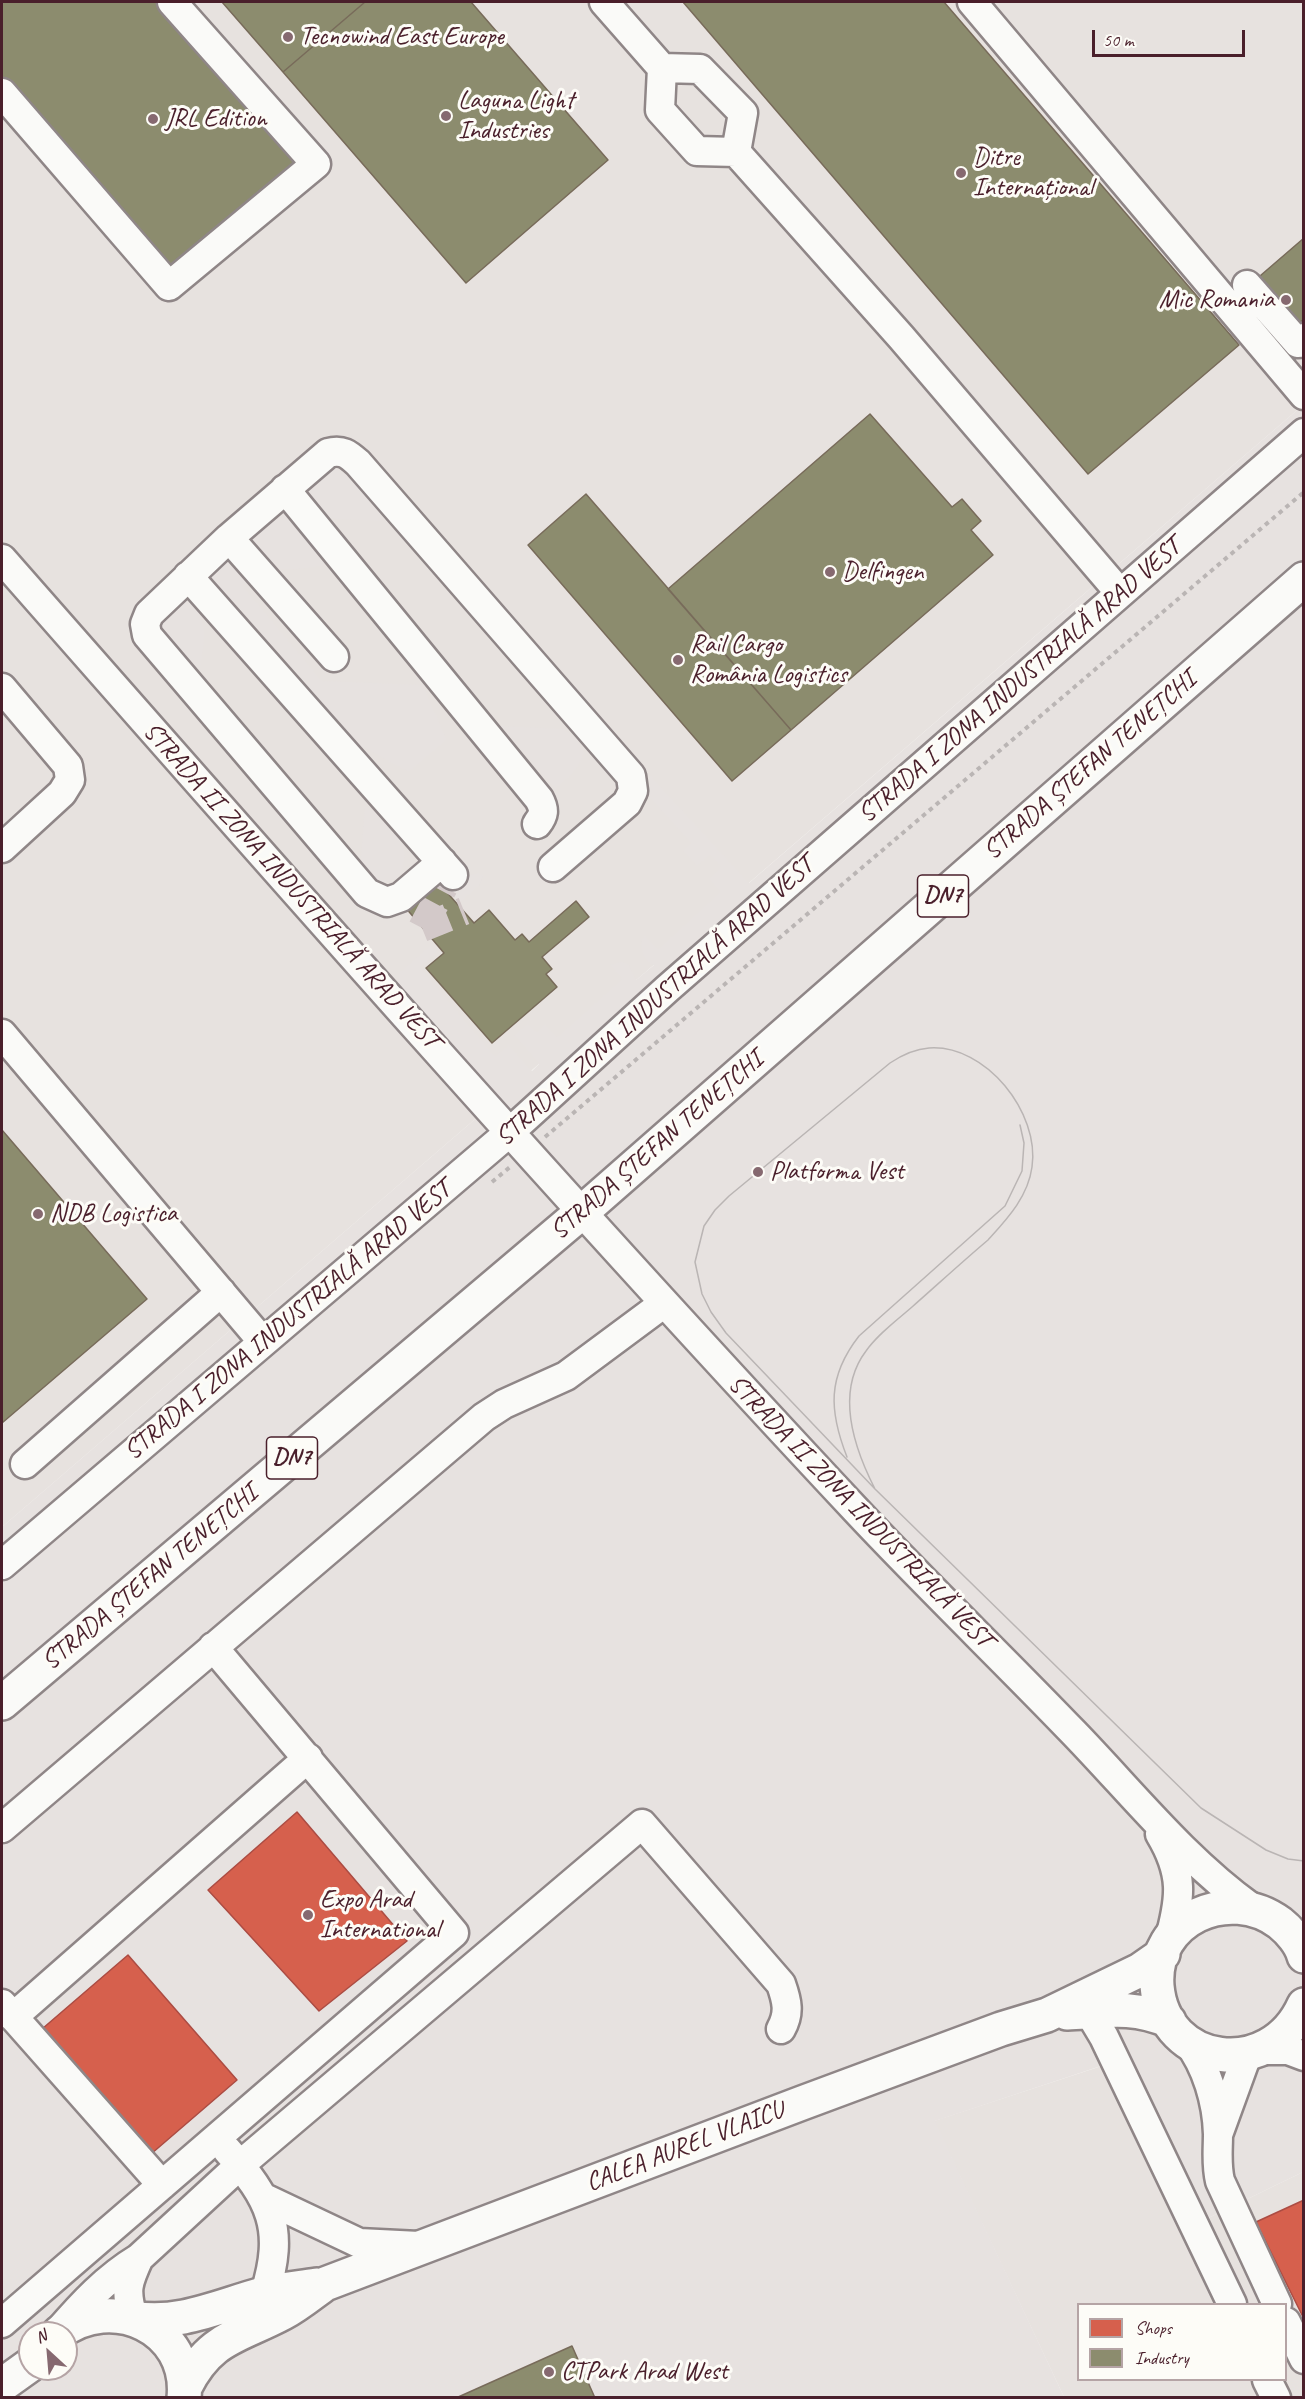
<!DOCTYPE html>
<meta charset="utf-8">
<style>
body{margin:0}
#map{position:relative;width:1305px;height:2399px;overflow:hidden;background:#f5f3f0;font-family:Caveat,sans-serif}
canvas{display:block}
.frame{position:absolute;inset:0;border:3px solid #4a1f2b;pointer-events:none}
.legend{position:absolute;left:1077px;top:2303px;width:210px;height:78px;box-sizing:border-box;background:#fdfcf7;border:2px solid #b5a4a5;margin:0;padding:8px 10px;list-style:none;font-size:18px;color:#4a1f2b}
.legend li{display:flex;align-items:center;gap:12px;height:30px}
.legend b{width:30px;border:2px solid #b5a4a5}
.north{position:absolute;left:18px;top:2321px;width:60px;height:60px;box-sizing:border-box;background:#fdfcf7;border:2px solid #b5a4a5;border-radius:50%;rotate:334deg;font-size:16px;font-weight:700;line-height:24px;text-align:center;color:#4a1f2b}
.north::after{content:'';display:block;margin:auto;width:21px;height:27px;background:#866970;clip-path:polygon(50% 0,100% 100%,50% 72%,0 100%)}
.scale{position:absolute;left:1092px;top:30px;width:153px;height:27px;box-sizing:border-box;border:3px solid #4a1f2b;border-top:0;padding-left:8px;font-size:18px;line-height:21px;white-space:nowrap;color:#4a1f2b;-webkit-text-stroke:4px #fdfcf7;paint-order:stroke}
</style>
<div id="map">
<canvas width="1305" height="2399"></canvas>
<div class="frame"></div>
<ul class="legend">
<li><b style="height:16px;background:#d6604d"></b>Shops</li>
<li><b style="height:16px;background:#8c8c6e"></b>Industry</li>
</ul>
<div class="north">N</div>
<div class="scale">50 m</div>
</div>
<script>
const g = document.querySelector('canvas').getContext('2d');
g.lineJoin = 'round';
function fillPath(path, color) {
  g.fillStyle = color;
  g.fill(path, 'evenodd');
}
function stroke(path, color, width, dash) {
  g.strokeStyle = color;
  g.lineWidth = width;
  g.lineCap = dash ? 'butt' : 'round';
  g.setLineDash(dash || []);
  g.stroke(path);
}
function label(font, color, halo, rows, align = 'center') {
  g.font = font + ' Caveat,sans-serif';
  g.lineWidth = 6;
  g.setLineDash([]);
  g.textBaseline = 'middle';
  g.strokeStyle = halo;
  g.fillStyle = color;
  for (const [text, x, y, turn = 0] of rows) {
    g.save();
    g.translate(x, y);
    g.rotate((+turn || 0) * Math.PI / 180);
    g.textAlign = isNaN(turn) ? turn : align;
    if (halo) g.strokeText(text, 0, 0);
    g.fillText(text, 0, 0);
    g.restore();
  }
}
fillPath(new Path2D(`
 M2,2H1303V405L2,1527Z
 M1123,2059L1200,2222L1303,2172V2397H1064L934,2121ZM1078,2304H1286V2380H1078Z`), '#e7e2df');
fillPath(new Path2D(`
 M1303,405V2172L1200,2222L1122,2059L935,2121L1064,2397H2V1527L496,1101L396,990L400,972L431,945L437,952L420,967L495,1056L509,1045L532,1071L539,1064L514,1035L528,1023L536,1032L545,1024L557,1037L622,979L610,965L621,962L629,965L636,980L654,965C642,960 641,950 642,939L645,936L658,949L720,892L709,879L721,867L710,855L697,866L683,851L691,843L640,787L651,776L749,883ZM30,2333H66V2369H30Z
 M329,468C355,471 367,495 383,514L381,521L321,518L306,493L310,482Z
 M282,514L292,518L325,560L323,566C308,567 285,573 271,566C240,552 255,520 282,514Z
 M226,555L248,579L243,586L322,681L423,685L447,740L409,772L323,725L332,717L231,599L222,603L208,585L211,573Z
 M185,599C214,614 202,649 199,676L154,636V614Z
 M500,726L564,729L577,739L584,752C579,770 569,778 555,789Z
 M365,805C392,826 418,843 397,879L375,884L360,872Z
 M479,873L483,876L479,886L460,903L450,891L466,876Z`), '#e7e2e0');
const shops = new Path2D(`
 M297,1812L407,1941L319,2011L208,1890Z
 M128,1955L237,2080L151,2154L42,2029Z
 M1304,2200V2319L1256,2222Z`);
fillPath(shops, '#d6604d');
stroke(shops, '#ac4c43', 1.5);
const industry = new Path2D(`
 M2,2H165L305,160L174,274L2,78Z
 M222,2H365L283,72Z
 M365,2H471L608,160L466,283L283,72Z
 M683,2H944L1239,345L1088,474Z
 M1304,238V319L1293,328L1253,282Z
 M870,414L952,507L962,499L981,521L971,530L993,555L791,730L668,589Z
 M586,494L791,730L732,781L528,545Z
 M436,880L474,923L489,910L515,940L522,934L529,942L576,901L589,917L542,957L552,969L546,974L557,987L492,1043L426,968L444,953L405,907Z
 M2,1130L147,1299L2,1423Z
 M572,2346L595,2398H456Z`);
fillPath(industry, '#8c8c6e');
stroke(industry, '#786b5a', 1.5);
stroke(new Path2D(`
 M422,928L444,887
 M422,928L464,911`), '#d3c9c9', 28, [28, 14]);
const minor = new Path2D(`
 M604,2L662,68
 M972,2L1304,395
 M662,68L700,69L743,113L736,152L697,151L660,110Z
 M2,93L169,286L316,164L172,2
 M736,152L901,337L1120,593
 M1247,285L1298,343L1304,338
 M285,489L539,799C545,810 544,815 537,824
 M229,538L334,657
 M2,559C283,879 564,1198 855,1509C926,1585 1002,1658 1074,1733C1132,1793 1184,1859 1252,1908
 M188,576L453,875
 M2,688L68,766L70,780L62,793L2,848
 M442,862L401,897L387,902L367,893L147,635L145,624L149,614L229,538L328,453C342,449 348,454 358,463L631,776L633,791L627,803L553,867
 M2,1034L263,1342
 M25,1464L221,1292
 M2,1565L511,1131L667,989L1304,433
 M2,1828L484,1417L504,1404L566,1376L663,1304
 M1160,1834C1184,1874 1181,1898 1169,1941
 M2,2004L162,2185
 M1089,2012L1104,2037L1232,2304
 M13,2017L308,1758
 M1187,2041C1207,2067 1217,2102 1218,2134C1218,2151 1216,2164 1220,2181L1277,2304
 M1264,2050H1288L1304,2056
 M1219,2132L1247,2055
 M227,2150C271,2200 285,2228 265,2293
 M264,2198L359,2243L419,2246
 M133,2318C125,2290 127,2284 139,2258
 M1286,2322L1304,2359
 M2,2323L454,1933L213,1647
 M57,2333C82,2304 106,2278 139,2258L240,2165L642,1824L781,1984C787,2001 790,2013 781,2029
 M1267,2380L1276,2398`);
const major = new Path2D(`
 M1304,1956C1301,1944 1290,1931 1280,1923C1229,1885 1152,1919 1157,1986C1164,2067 1270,2081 1304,2005
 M1067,2013C1105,2011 1133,2005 1169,2021
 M133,2318C179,2326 219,2306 263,2294C280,2289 299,2288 317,2285
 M59,2333C112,2292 191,2328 184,2398
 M2,2385L30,2365
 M185,2387C210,2337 238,2337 283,2313C298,2305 311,2294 325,2284L802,2103L1001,2029L1047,2015L1140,1970L1163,1954`);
const highway = new Path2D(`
 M2,1703L582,1212L1304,579`);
stroke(minor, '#8f8687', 33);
stroke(major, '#8f8687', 38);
stroke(highway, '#8f8687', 38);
stroke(new Path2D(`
 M545,1137L1304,492
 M492,1182L510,1167`), '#bab5b4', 4, [4.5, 4.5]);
stroke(minor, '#fafaf8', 28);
stroke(major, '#fafaf8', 33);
stroke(highway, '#fafaf8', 33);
stroke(new Path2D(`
 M847,1457C829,1411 827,1377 859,1336L1005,1206L1022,1171L1024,1143L1020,1125
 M875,1489C854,1448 835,1392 866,1351C878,1334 896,1321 912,1307C937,1285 962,1262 988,1240C1007,1219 1028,1197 1032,1167C1040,1113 986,1044 929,1048C915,1049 902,1055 890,1063L729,1196L715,1210L704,1226L695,1262L702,1294L711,1312L726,1333L875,1489L1201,1808L1266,1850L1288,1859L1304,1861`), '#bab5b4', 1.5);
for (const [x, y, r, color] of [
 [288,37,6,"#866970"],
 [446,116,6,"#866970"],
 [153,119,6,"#866970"],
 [961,173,6,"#866970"],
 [1286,300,6,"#866970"],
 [830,572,6,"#866970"],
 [678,660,6,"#866970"],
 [758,1172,6,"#866970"],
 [38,1214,6,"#866970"],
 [308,1915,6,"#866970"],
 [549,2372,6,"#866970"]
]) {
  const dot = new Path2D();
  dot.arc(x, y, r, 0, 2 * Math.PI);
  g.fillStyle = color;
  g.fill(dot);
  stroke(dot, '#fdfcf7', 2);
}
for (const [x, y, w] of [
 [943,896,51],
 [292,1458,51]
]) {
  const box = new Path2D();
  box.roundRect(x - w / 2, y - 21, w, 42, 4.5);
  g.fillStyle = '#fdfcf7';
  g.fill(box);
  stroke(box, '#4a1f2b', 1.5);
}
label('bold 24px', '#4a1f2b', null, [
 ["DN7",943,896],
 ["DN7",292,1458]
]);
label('26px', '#4a1f2b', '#fdfcf7', [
 ["Tecnowind East Europe",300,37],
 ["Laguna Light",458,101],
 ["Industries",458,131],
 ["JRL Edition",165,119],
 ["Ditre",973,158],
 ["Internațional",973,188],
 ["Mic Romania",1274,300,"right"],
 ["Delfingen",842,572],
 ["Rail Cargo",690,645],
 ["România Logistics",690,675],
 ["Platforma Vest",770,1172],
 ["NDB Logistica",50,1214],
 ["Expo Arad",320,1900],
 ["International",320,1930],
 ["CTPark Arad West",561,2372]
], 'left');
label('26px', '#4a1f2b', '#fdfcf7', [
 ["STRADA I ZONA INDUSTRIALĂ ARAD VEST",1020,681,-41],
 ["STRADA ȘTEFAN TENEȚCHI",1090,766,-41],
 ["STRADA II ZONA INDUSTRIALĂ ARAD VEST",291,886,48],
 ["STRADA I ZONA INDUSTRIALĂ ARAD VEST",655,1002,-42],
 ["STRADA ȘTEFAN TENEȚCHI",657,1146,-41],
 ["STRADA I ZONA INDUSTRIALĂ ARAD VEST",288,1321,-40],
 ["STRADA II ZONA INDUSTRIALĂ VEST",860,1512,46],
 ["STRADA ȘTEFAN TENEȚCHI",150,1578,-40],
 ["CALEA AUREL VLAICU",685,2147,-21]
]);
</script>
